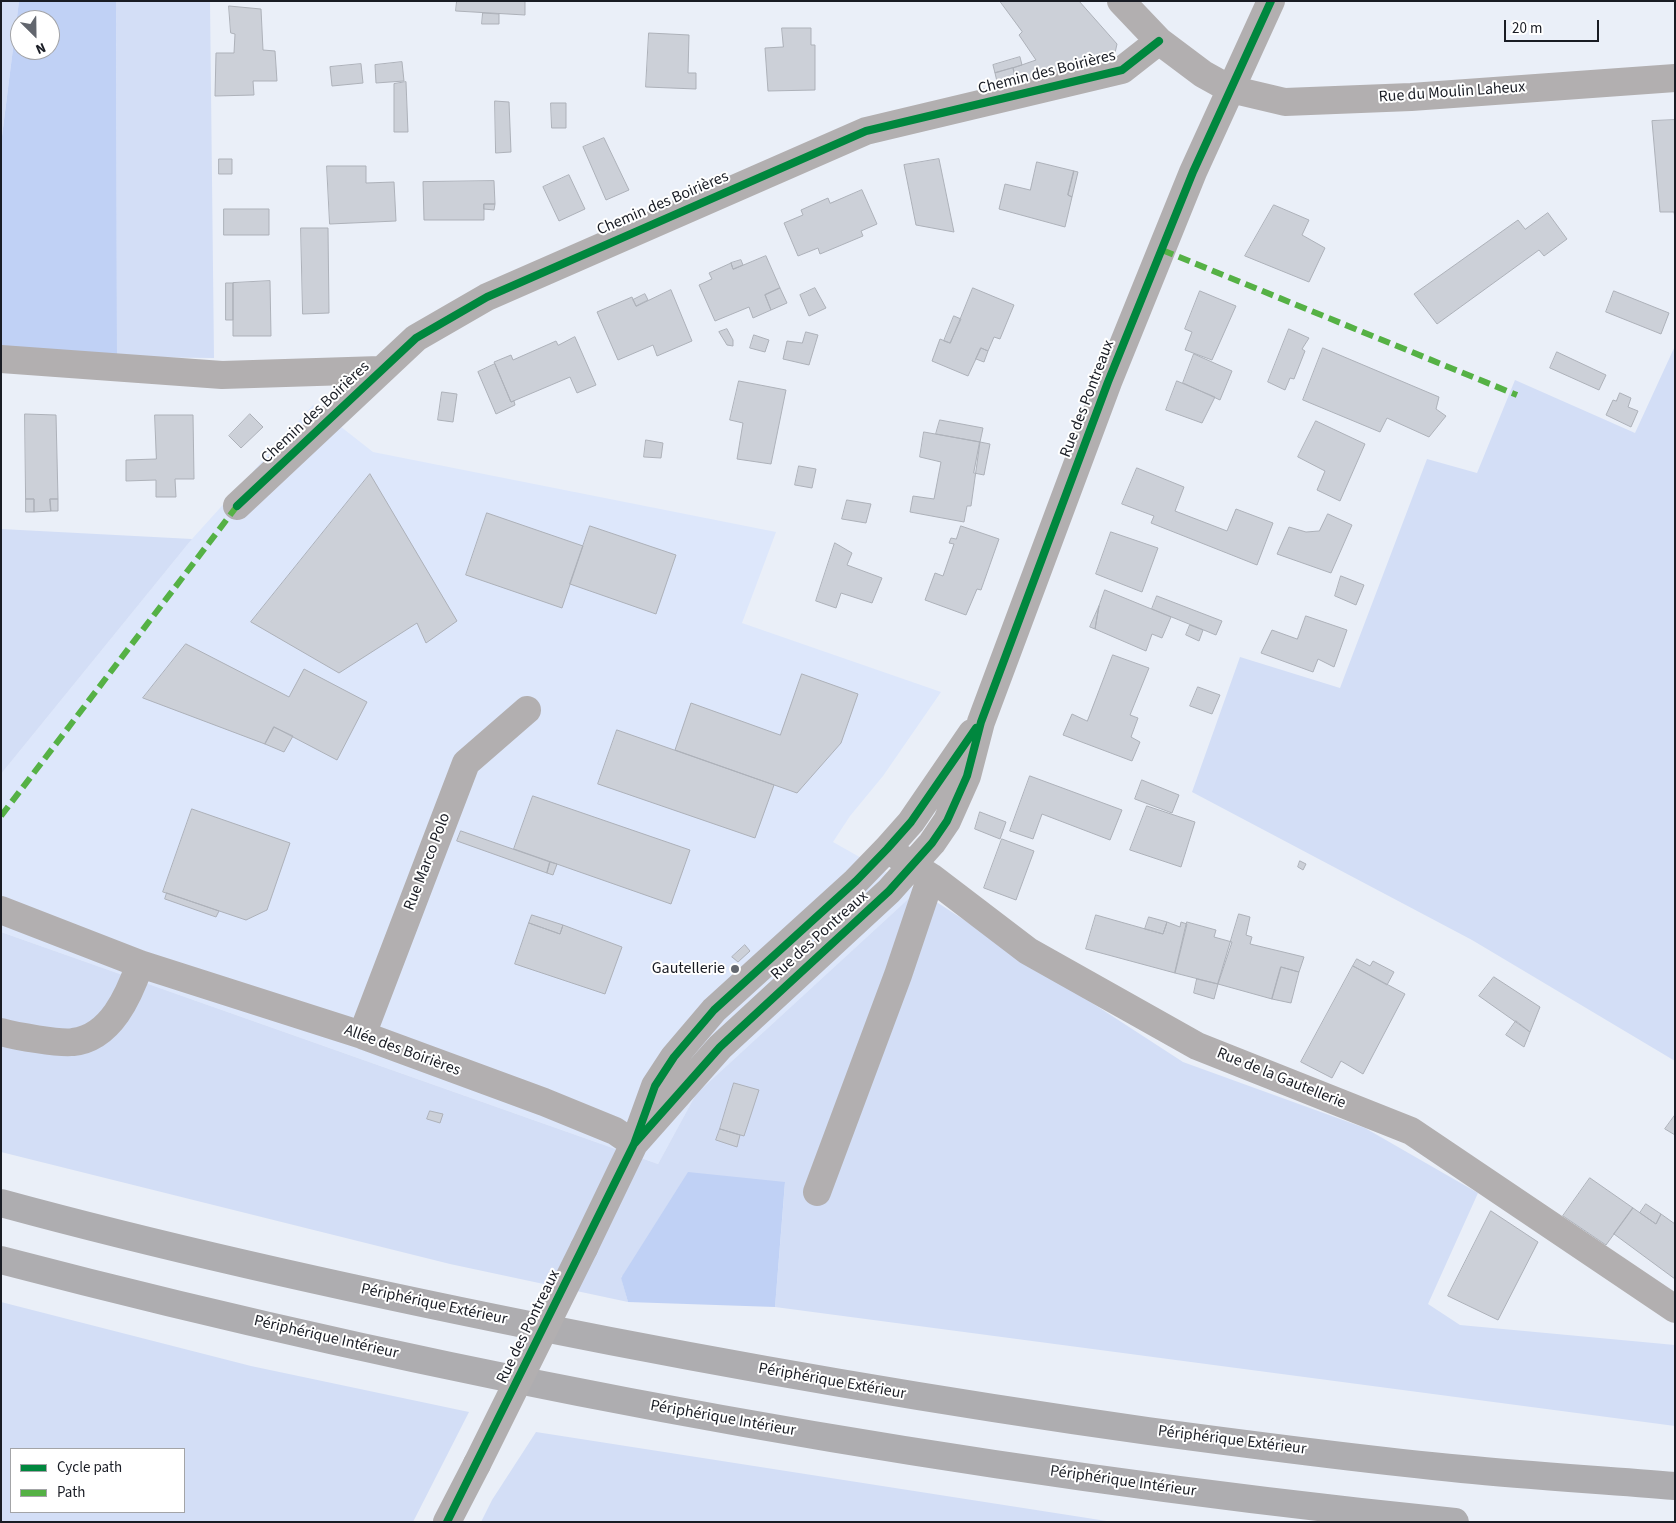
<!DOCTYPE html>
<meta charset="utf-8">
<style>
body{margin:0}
#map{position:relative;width:1676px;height:1523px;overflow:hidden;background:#eaeff8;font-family:"Source Sans 3",sans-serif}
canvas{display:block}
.frame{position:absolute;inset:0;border:2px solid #191c24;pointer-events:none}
.legend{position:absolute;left:10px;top:1448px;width:175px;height:65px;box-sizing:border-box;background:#fff;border:1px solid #a3a4a7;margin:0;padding:6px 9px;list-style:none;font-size:15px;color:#191c24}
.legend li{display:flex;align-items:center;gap:10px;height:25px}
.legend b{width:25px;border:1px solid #a3a4a7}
.north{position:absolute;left:10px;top:10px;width:50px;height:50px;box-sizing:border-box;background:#fff;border:1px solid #a3a4a7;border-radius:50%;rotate:157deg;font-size:14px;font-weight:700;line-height:20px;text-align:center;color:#191c24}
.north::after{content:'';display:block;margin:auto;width:18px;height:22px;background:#62666e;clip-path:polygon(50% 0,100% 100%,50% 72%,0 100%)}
.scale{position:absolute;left:1504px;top:20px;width:95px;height:22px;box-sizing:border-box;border:2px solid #191c24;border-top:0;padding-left:6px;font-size:15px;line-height:18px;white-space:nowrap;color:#191c24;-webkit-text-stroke:4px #fff;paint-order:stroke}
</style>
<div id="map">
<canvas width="1676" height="1523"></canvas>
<div class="frame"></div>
<ul class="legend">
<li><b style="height:6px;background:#00873e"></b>Cycle path</li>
<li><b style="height:6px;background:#55b145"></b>Path</li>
</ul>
<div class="north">N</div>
<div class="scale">20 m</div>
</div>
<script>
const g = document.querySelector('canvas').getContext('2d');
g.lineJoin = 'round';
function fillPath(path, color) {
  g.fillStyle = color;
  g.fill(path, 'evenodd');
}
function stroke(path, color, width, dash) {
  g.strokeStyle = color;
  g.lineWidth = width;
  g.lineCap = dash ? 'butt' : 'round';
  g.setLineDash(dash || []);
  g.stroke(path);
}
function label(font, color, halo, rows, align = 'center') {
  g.font = font + ' "Source Sans 3",sans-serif';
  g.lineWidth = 4;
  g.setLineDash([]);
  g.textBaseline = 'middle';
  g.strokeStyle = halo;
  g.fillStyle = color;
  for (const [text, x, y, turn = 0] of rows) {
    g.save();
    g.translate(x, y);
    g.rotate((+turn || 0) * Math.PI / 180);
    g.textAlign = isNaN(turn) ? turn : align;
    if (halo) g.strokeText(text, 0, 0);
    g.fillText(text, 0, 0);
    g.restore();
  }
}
fillPath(new Path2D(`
 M313,405L373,452L776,532L742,623L941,692L883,776L850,816L833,842L918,890L696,1094L658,1164L1,932V774L192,539Z`), '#dde7fb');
fillPath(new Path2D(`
 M1,1H19L1,144Z
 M116,1H210L214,358L117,357Z
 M1675,346V1061L1472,940L1192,792L1240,657L1340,688L1427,459L1477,473L1515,380L1635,433Z
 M1,529L192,539L1,774Z
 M918,890L1183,1062L1365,1128L1478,1193L1428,1304L1460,1325L1675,1345V1426L775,1307L785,1183L621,1277L628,1302L450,1264L1,1152V932L658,1164L696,1094Z
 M1,1302L251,1366L469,1412L413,1522H1ZM184,1449V1512H11V1449Z
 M536,1432L1113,1522H481L492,1500Z`), '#d3def6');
fillPath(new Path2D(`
 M19,1H116L117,357L1,349V144ZM20,20H50V50H20Z
 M688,1172L785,1182L775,1307L628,1302L621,1278Z`), '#c0d1f5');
const building = new Path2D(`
 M457,1H525V15L456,11Z
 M1000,1H1079L1117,44L1115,53L1092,60L1073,71L1017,86L1013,68L1036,60L1019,35L1022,32Z
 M229,6L261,9L263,50L275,51L277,81H253L254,95L215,96L216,53H234L235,34L231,33Z
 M483,13L499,14V24H482Z
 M782,28H811V45H815V90L768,91L765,48L783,47Z
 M649,33L689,35L688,73H696V89L646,87Z
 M1020,57L1022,65L995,73L993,65Z
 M402,62L404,81L376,83L375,65Z
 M361,64L363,83L332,86L330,67Z
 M1013,68L1017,86L999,90L995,73Z
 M406,82L408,132H394V84Z
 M495,101L509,102L511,152L496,153Z
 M551,103H566V128H552Z
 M1675,120V218L1674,212H1660L1652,121Z
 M604,138L629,190L606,200L583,147Z
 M219,159H232V174H219Z
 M939,159L954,232L916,225L904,165Z
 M1037,162L1074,171L1068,195L1072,197L1065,227L999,209L1005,184L1030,190Z
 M327,166H366V183L394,182L396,221L330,224Z
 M1074,171L1078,172L1072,197L1068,195Z
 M569,175L585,209L559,221L543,187Z
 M494,181L495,204H484V220H424L423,182Z
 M862,190L877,224L861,231L863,236L820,254L818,248L798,256L784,223L803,215L801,210L828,198L830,203Z
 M484,204H495L494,210L484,209Z
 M1274,205L1309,220L1302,235L1325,248L1309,282L1245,256Z
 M224,209H269V235H224Z
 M1548,213L1567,239L1544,256L1539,250L1437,324L1414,294L1518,220L1525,229Z
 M301,228H328L329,313L303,314Z
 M766,256L780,288L765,295L771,310L753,318L749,307L715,321L699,285L712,279L709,273L731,263L733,269Z
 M741,260L743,265L733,269L731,263Z
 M270,281L271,336H233V283Z
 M226,283H233V320H226Z
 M780,288L787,303L771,310L765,295Z
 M815,288L826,308L809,316L800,295Z
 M973,288L1014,305L1000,339L994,337L988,351L981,348L968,376L932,361L940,339L950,343Z
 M671,290L692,341L657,356L653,345L618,360L597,312L632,297L636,306Z
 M1200,291L1236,306L1212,360L1185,350L1192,332L1185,329Z
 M1614,291L1669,313L1661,334L1606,312Z
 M645,294L648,300L636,306L633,300Z
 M954,316L961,319L950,343L944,341Z
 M727,329L733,340V346L727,345L719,332Z
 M1289,329L1309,338L1302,349L1305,351L1294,379L1290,378L1285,390L1268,382Z
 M806,332L818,335L809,365L783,359L787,341L802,343Z
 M754,335L769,340L765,352L750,348Z
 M575,337L596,385L577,393L570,377L511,402L494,362L511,355L513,360L556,341L558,345Z
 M981,348L988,351L984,362L976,359Z
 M1323,348L1439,397L1436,409L1446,416L1429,437L1387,418L1380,432L1303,400Z
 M1557,352L1606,375L1599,390L1550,368Z
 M1194,354L1232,371L1220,400L1183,383Z
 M495,364L511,402L514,401L515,405L496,414L478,372Z
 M739,381L786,390L771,464L737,459L743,423L730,420Z
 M1177,381L1215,397L1202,423L1166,410Z
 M442,392L457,394L453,422L438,420Z
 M1620,393L1631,398L1628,407L1638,411L1631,427L1606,415L1613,400L1616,401Z
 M25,414L56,415L58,499H50L51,511L34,512V499H26Z
 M250,414L263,427L241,448L229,436Z
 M155,415H193L194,479H175L176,497H156V480L126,481V460L156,459Z
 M940,420L983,428L980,442L936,434Z
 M1316,421L1365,444L1340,501L1317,490L1325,471L1298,457Z
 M924,432L980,442L971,506H967L964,522L910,512L913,496L934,499L941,462L920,457Z
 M646,440L663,443L661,458L644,457Z
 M980,442L990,444L984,475L974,473Z
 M799,466L816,469L812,488L795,485Z
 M1137,468L1184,487L1175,511L1227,531L1236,509L1273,523L1257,565L1151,523L1154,516L1122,504Z
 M370,474L457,621L426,643L417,623L339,673L251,622Z
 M26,499H34V512H26Z
 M50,499H58V511H51Z
 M847,500L871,504L866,523L842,519Z
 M487,513L583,546L562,608L466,575Z
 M1328,514L1352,525L1331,573L1277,554L1289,527L1306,532L1319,531Z
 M590,526L676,555L656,614L570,584Z
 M961,526L999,539L981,590L977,589L966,615L925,600L935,573L943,576L954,544L949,543L951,538L956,539Z
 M1111,532L1158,548L1142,592L1096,574Z
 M835,543L852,553L847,565L882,578L872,603L841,593L836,608L816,601Z
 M1341,576L1364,585L1356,605L1335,596Z
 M1105,590L1171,617L1162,638L1152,634L1146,651L1095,629L1099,606Z
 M1157,596L1222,621L1216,635L1152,609Z
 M1099,606L1095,629L1090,627Z
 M1306,616L1347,630L1334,667L1318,659L1313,672L1261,653L1272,630L1297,639Z
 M1190,625L1203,630L1199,641L1186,635Z
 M186,644L289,697L304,669L367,702L337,760L274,727L265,744L143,698Z
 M1113,655L1149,668L1130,715L1138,718L1131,737L1140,742L1132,761L1063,735L1072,714L1087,721Z
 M802,674L858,694L841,743L797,793L675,750L691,703L780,735Z
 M1198,687L1220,695L1212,714L1190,706Z
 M274,727L293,736L284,752L265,744Z
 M617,730L774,785L755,838L598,784Z
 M1030,776L1122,810L1110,840L1042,814L1033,839L1010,831Z
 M1142,780L1179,795L1172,813L1135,799Z
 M533,796L690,850L671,904L514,849Z
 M1147,806L1195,822L1181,867L1130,850Z
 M192,809L290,843L267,910L246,920L163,892Z
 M980,812L1006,822L1000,839L975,829Z
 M461,831L550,862L547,873L457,841Z
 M1002,839L1034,851L1016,900L984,888Z
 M1300,861L1306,864L1303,870L1298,867Z
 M550,862L557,864L553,875L547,873Z
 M167,893L219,911L216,917L165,899Z
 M1239,914L1250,917L1246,935L1252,937L1250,944L1304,957L1299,972L1281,967L1272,999L1218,984Z
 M532,915L563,925L560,934L529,923Z
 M1096,915L1163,934L1167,922L1180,927L1181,922L1187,924L1175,973L1086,949Z
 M1149,917L1167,922L1163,934L1145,929Z
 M1187,922L1216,930L1214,937L1232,942L1218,984L1175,973Z
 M529,923L560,934L563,925L622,947L605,994L515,964Z
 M745,945L750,951L738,962L732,957Z
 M1357,959L1370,966L1373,961L1394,972L1387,985L1353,966Z
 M1353,966L1405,994L1363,1074L1341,1061L1332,1078L1301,1062Z
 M1281,967L1299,972L1291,1003L1272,999Z
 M1494,977L1540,1007L1530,1032L1479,996Z
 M1197,979L1218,984L1214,999L1194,993Z
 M1516,1021L1530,1032L1524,1047L1506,1035Z
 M734,1083L759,1090L744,1136L720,1129Z
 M430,1111L443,1114L440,1123L427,1119Z
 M1675,1115V1135L1665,1129Z
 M720,1129L740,1135L737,1147L716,1140Z
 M1590,1178L1633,1208L1606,1245L1563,1216Z
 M1646,1204L1661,1214L1656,1224L1640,1213Z
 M1633,1208L1656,1224L1661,1214L1675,1224V1279L1614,1234Z
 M1491,1211L1538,1242L1498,1320L1448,1296Z`);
fillPath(building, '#ccd0d8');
stroke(building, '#adb1b9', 1);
stroke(new Path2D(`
 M1121,1L1159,41L1203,74L1230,89L1285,102L1411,97L1675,78
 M1,359L222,375L380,370
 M237,506L416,338L487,297L866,131L1122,70L1159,41
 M887,849L931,877L1028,951L1197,1046L1411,1131L1675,1309
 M1,910L140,964L362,1035L544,1102L615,1131L634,1144
 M1,1032C15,1036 60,1044 73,1042C111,1038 129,995 140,964
 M362,1035L466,763L527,710
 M634,1144L720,1047L889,891L932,843L947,821L967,776L981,722L1108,382L1193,172L1271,1
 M817,1192L898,975L931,877
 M584,1248L634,1144L655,1086L674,1057L714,1010L856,881L887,849L911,822L972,733
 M447,1522L477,1464`), '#b2afb0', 28);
stroke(new Path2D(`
 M1,1203C177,1251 355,1290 534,1326C738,1367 942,1402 1148,1431C1252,1445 1357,1459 1462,1469C1533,1476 1604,1480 1675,1486
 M1,1260C478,1385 965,1472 1455,1522`), '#aeadb0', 28);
stroke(new Path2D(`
 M477,1464L584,1248`), '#b2afb0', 28);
stroke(new Path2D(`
 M1162,250L1517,395
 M1,816L237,506`), '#55b145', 6, [12, 6]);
stroke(new Path2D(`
 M237,506L416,338L487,297L866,131L1122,70L1159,41
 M634,1144L720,1047L889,891L932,843L947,821L967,776L981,722L1108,382L1193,172L1271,1
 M447,1522L634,1144L655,1086L674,1057L714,1010L856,881L887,849L911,822L976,728`), '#00873e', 8);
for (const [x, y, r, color] of [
 [735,969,5,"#62666e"]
]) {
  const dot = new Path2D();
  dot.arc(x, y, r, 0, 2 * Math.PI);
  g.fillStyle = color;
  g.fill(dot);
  stroke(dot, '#fff', 2);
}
label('16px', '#191c24', '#fff', [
 ["Chemin des Boirières",1047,73,-14],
 ["Rue du Moulin Laheux",1452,93,-4],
 ["Chemin des Boirières",663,204,-23],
 ["Rue des Pontreaux",1088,399,-69],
 ["Chemin des Boirières",316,413,-43],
 ["Rue Marco Polo",428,862,-69],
 ["Rue des Pontreaux",820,936,-42],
 ["Allée des Boirières",402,1051,20],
 ["Rue de la Gautellerie",1281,1079,22],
 ["Périphérique Extérieur",434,1305,12],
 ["Rue des Pontreaux",529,1327,-64],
 ["Périphérique Intérieur",326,1338,13],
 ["Périphérique Extérieur",832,1382,10],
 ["Périphérique Intérieur",723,1419,10],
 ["Périphérique Extérieur",1232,1441,7],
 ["Périphérique Intérieur",1123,1482,8]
]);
label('16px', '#191c24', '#fff', [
 ["Gautellerie",725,969]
], 'right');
</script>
